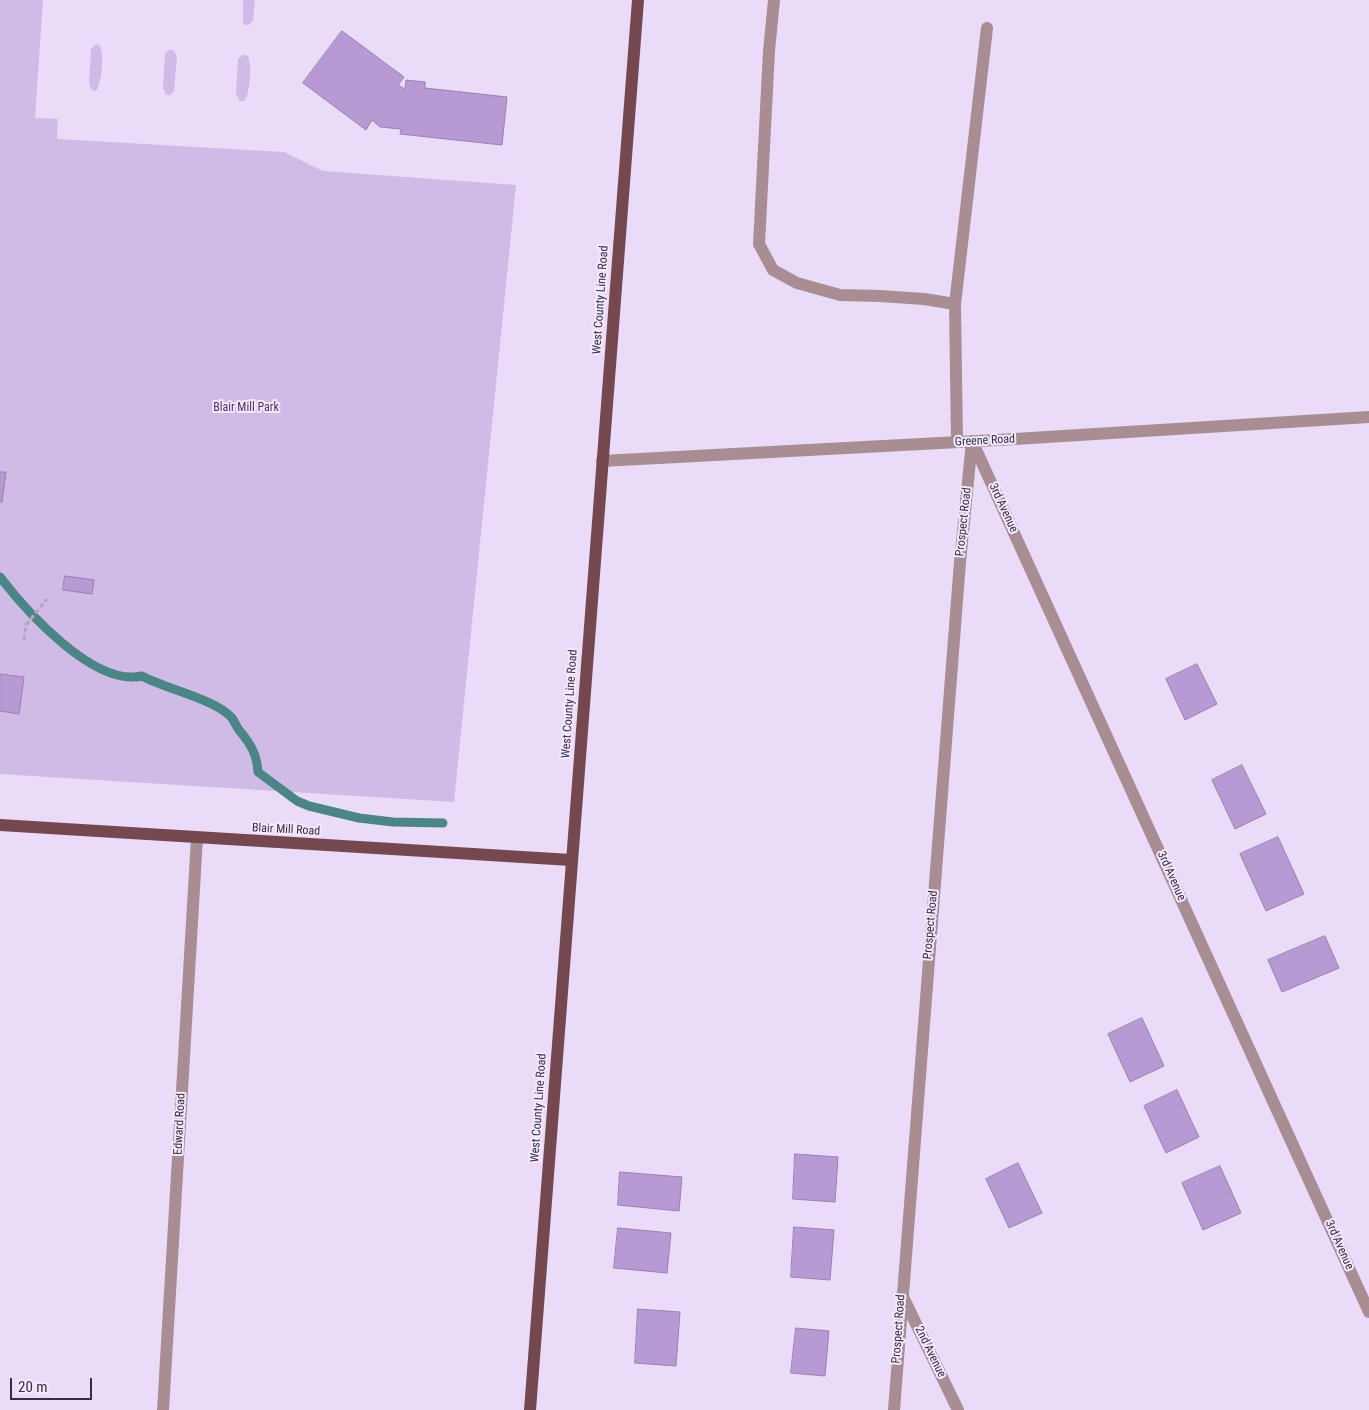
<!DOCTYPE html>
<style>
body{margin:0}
#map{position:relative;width:1369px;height:1410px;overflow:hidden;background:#eadbf9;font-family:"Roboto Condensed",sans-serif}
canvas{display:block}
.scale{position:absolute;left:10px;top:1378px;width:82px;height:22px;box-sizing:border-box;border:2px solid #372d41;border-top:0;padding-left:6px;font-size:15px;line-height:18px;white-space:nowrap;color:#372d41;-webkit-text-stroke:4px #f4eaff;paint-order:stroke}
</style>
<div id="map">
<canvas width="1369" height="1410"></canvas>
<div class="scale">20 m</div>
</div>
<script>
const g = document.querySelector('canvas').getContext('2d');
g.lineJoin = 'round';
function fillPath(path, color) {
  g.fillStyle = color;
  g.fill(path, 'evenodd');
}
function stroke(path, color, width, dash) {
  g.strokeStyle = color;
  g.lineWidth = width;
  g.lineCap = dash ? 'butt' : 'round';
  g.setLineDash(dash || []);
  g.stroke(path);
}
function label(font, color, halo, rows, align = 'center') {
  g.font = font + ' "Roboto Condensed",sans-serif';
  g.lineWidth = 4;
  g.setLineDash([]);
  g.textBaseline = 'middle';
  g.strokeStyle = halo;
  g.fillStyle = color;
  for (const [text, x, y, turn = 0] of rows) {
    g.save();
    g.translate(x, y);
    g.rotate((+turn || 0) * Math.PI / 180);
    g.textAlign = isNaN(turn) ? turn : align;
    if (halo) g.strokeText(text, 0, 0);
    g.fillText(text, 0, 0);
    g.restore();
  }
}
fillPath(new Path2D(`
 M0,0H43L35,118L58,119L57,139L284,152L323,171L516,185L454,802L0,774Z
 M243,0H255L253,20L249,25H245L243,22Z
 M96,44L99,45C105,51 102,84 96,91L92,90L89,83L91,49Z
 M169,50H173L177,56L174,91L170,95H166L163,88L165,54Z
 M243,55H247C253,62 250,95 244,101H240L236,94L238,59Z`), '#d0bbe6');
stroke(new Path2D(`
 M0,577C26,611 94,687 142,676C166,689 214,699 231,717C234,720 236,726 239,730C250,743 257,754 258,772L297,801L309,806L359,818L393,822L443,823`), '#4b8686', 9);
const building = new Path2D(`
 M342,31L404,77L398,85L405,89L406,80L425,82V88L507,97L502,145L400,134L401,129L380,127L372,120L366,130L303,83Z
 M0,472H6L2,502H0Z
 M65,576L94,580L92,594L63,590Z
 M1197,664L1217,704L1185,720L1166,679Z
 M0,674L24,677L19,714L0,711Z
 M1242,765L1266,814L1235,829L1212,780Z
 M1278,837L1304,894L1266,911L1240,854Z
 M1325,936L1339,968L1282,992L1268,960Z
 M1142,1018L1164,1066L1130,1082L1108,1034Z
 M1177,1090L1199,1137L1166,1153L1144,1106Z
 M795,1154L838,1157L835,1202L793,1199Z
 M1018,1163L1042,1213L1009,1228L986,1179Z
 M1220,1166L1241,1213L1203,1230L1182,1183Z
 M620,1172L682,1177L679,1211L618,1205Z
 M794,1227L834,1230L830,1280L791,1277Z
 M618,1228L671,1233L667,1273L614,1268Z
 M638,1309L680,1312L676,1366L635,1363Z
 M796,1328L829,1331L825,1376L791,1373Z`);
fillPath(building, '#b79ad3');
stroke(building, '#9981af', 1);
stroke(new Path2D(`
 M24,640L26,625L47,599`), '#b3a5c0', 3, [5, 2.5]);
stroke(new Path2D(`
 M774,0L769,51L759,244L773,270L797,283L840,295L880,296L924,299L955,304L957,442
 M955,304L987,28
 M973,443L1369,1312
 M602,461L1015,439L1369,417
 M902,1295L958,1410
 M163,1410L197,838
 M894,1410L960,562L972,441`), '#a88d92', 12);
stroke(new Path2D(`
 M0,825L571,860
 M530,1410L638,0`), '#754850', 12);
label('12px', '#372d41', '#f4eaff', [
 ["West County Line Road",601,300,-86],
 ["Greene Road",985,441,-3],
 ["3rd Avenue",1003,508,65],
 ["Prospect Road",964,522,-84],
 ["West County Line Road",570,704,-86],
 ["Blair Mill Road",286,830,3],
 ["3rd Avenue",1171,876,66],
 ["Prospect Road",931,925,-85],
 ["West County Line Road",539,1108,-86],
 ["Edward Road",180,1124,-87],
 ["3rd Avenue",1339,1245,66],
 ["Prospect Road",899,1329,-86],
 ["2nd Avenue",930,1352,64]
]);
label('12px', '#522c70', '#f4eaff', [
 ["Blair Mill Park",246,408]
]);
</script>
